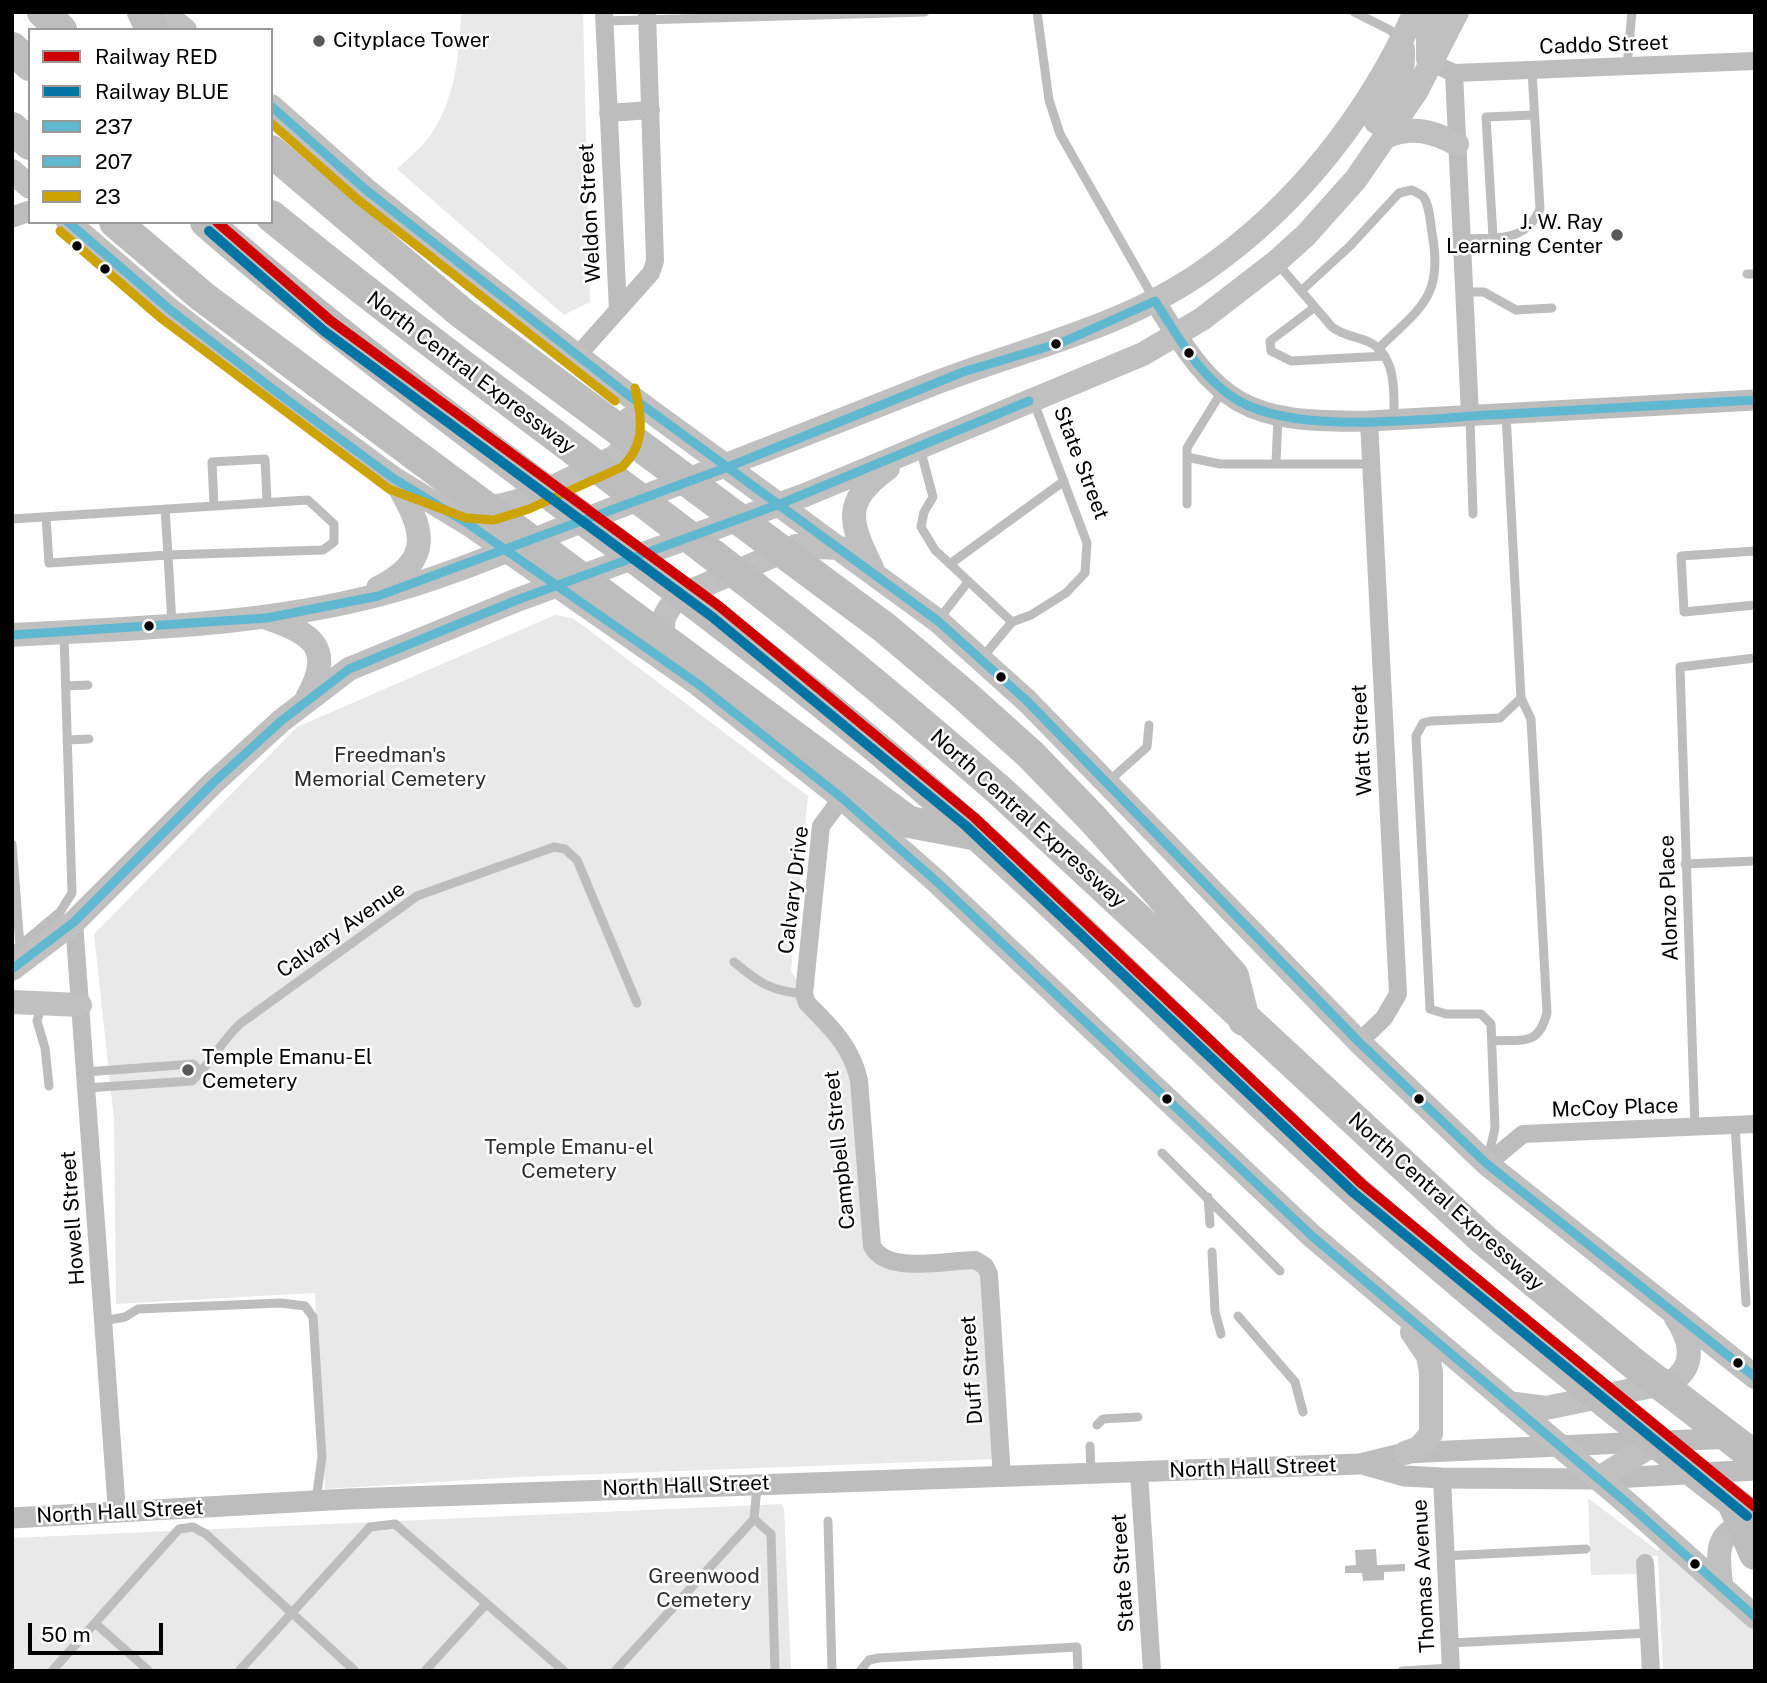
<!DOCTYPE html>
<style>
body{margin:0}
#map{position:relative;width:1767px;height:1683px;overflow:hidden;background:#fff;font-family:"Public Sans",sans-serif}
canvas{display:block}
.frame{position:absolute;inset:0;border:14px solid #000;pointer-events:none}
.legend{position:absolute;left:28px;top:28px;width:245px;height:196px;box-sizing:border-box;background:#fff;border:2px solid #999;margin:0;padding:9px 12px;list-style:none;font-size:21px;color:#000}
.legend li{display:flex;align-items:center;gap:14px;height:35px}
.legend b{width:35px;border:2px solid #999}
.scale{position:absolute;left:28px;top:1623px;width:135px;height:32px;box-sizing:border-box;border:4px solid #000;border-top:0;padding-left:9px;font-size:21px;line-height:24px;white-space:nowrap;color:#000;-webkit-text-stroke:5px #fff;paint-order:stroke}
</style>
<div id="map">
<canvas width="1767" height="1683"></canvas>
<div class="frame"></div>
<ul class="legend">
<li><b style="height:9px;background:#c00"></b>Railway RED</li>
<li><b style="height:9px;background:#0275a4"></b>Railway BLUE</li>
<li><b style="height:9px;background:#60b8d0"></b>237</li>
<li><b style="height:9px;background:#60b8d0"></b>207</li>
<li><b style="height:9px;background:#cca300"></b>23</li>
</ul>
<div class="scale">50 m</div>
</div>
<script>
const g = document.querySelector('canvas').getContext('2d');
g.lineJoin = 'round';
function fillPath(path, color) {
  g.fillStyle = color;
  g.fill(path, 'evenodd');
}
function stroke(path, color, width, dash) {
  g.strokeStyle = color;
  g.lineWidth = width;
  g.lineCap = dash ? 'butt' : 'round';
  g.setLineDash(dash || []);
  g.stroke(path);
}
function label(font, color, halo, rows, align = 'center') {
  g.font = font + ' "Public Sans",sans-serif';
  g.lineWidth = 5;
  g.setLineDash([]);
  g.textBaseline = 'middle';
  g.strokeStyle = halo;
  g.fillStyle = color;
  for (const [text, x, y, turn = 0] of rows) {
    g.save();
    g.translate(x, y);
    g.rotate((+turn || 0) * Math.PI / 180);
    g.textAlign = isNaN(turn) ? turn : align;
    if (halo) g.strokeText(text, 0, 0);
    g.fillText(text, 0, 0);
    g.restore();
  }
}
fillPath(new Path2D(`
 M461,12H583L590,302L564,315L397,169C408,158 424,146 432,133C455,98 460,53 461,12Z
 M555,615L573,618L808,796L791,971L848,1062L853,1084L867,1252C895,1283 932,1270 970,1265L982,1275L997,1459L519,1477L325,1489L315,1293L116,1304L114,1120L94,934L297,727Z
 M1588,1498L1658,1551L1661,1545L1755,1624V1671H1663L1658,1556L1637,1557L1636,1574L1591,1575Z
 M782,1504L784,1508L791,1671H12V1538Z`), '#e9e9e9');
fillPath(new Path2D(`
 M1376,1549L1377,1565L1405,1564V1571L1384,1572V1580L1363,1581L1362,1573H1345V1566L1356,1565L1355,1550Z`), '#bbb');
stroke(new Path2D(`
 M1037,12L1049,100L1060,134L1154,299
 M1354,12L1390,30L1401,39
 M605,21L925,12
 M1627,66L1632,12
 M1493,237L1486,117L1534,115
 M1462,239C1495,237 1525,244 1540,209L1532,70
 M1277,263L1332,327C1343,336 1356,336 1369,342C1397,356 1394,393 1394,419
 M1747,274H1755
 M1301,291L1350,246L1399,193L1412,190L1423,196C1430,206 1430,221 1432,233C1444,297 1420,308 1378,349
 M1465,292H1484L1516,310L1552,308
 M1315,307L1270,341L1271,351L1291,361L1385,356
 M1470,417L1473,514
 M920,448L933,497L924,512L921,527L935,550L1012,622
 M1187,457L1220,464H1372
 M1276,463L1278,417
 M1187,504V448L1222,391
 M214,506L212,462L265,459L267,502
 M46,517L49,563L168,555L165,509
 M12,519L308,500L334,524V542L323,550L168,555L172,624
 M1755,551L1681,556L1684,612L1755,605
 M950,564L1064,481
 M939,619L968,582
 M982,658L1012,622L1031,615L1066,593L1085,573L1087,543L1033,400
 M66,686L88,685
 M67,740L89,739
 M1109,781L1147,747L1149,725
 M12,844L20,946
 M1685,864L1755,861
 M12,952L60,912L72,893L64,634
 M734,962C759,983 771,991 804,994
 M41,1006L37,1021L45,1048L49,1086
 M1493,1041C1523,1039 1538,1047 1547,1013L1531,719L1521,698
 M85,1072L193,1064L202,1072
 M86,1088L192,1081C211,1064 221,1041 241,1023L417,896L554,847L565,849L577,860L637,1003
 M1735,1125L1746,1303
 M1695,1128L1680,667L1755,658
 M1162,1153L1280,1271
 M1488,1159L1495,1128L1491,1024L1481,1014H1446L1430,1009L1416,736L1423,723L1431,721L1500,718L1521,698L1506,414
 M1208,1197L1210,1224
 M1212,1252L1215,1312L1221,1334
 M1238,1316L1295,1382L1303,1412
 M103,1321L125,1317L138,1309L281,1303L305,1306L313,1317L322,1457L316,1500
 M1097,1425L1103,1419L1138,1417
 M1090,1446L1091,1472
 M754,1519L771,1534L775,1671
 M828,1521L832,1671
 M1444,1556L1586,1549
 M96,1624L149,1671
 M1450,1643L1649,1633
 M52,1671L179,1529L193,1527L206,1534L355,1671
 M239,1671L370,1527L395,1524L564,1671
 M425,1671L486,1604
 M615,1671L754,1519L757,1486
 M860,1671L869,1660L879,1658L1077,1647L1078,1671
 M1402,1671L1451,1668`), '#bdbdbd', 9);
stroke(new Path2D(`
 M604,12L618,310
 M1432,63L1454,73L1470,415
 M1454,73L1755,61
 M608,113L651,110
 M578,355L651,273L655,261L647,12
 M842,798L821,826L804,994L807,1003C831,1027 851,1046 859,1080L872,1246C887,1275 946,1260 975,1260L985,1266L989,1274L1002,1478
 M74,922L117,1512
 M1359,1042L1384,1018L1398,994L1369,421
 M1487,1164L1523,1134L1755,1124
 M1139,1473L1152,1671
 M1442,1478L1451,1671
 M1645,1563L1651,1671`), '#bdbdbd', 18);
stroke(new Path2D(`
 M12,217L30,211
 M1155,301C1219,407 1245,423 1369,421L1755,400
 M1362,1464L1404,1476L1442,1478L1598,1479L1755,1470
 M12,1518L348,1499L1360,1464L1405,1453L1733,1438`), '#bdbdbd', 21);
stroke(new Path2D(`
 M163,12L185,30
 M1432,63L1428,59V26L1433,12
 M271,106L365,189L456,262L623,391L938,621L1027,701L1359,1042L1487,1164L1755,1377
 M1376,122C1392,99 1405,78 1403,49
 M1387,136C1413,126 1432,131 1457,144
 M12,171L30,187
 M68,222L169,309L274,390L393,478L470,525L698,684L842,798L936,881L1312,1236L1627,1503L1755,1617
 M477,507C516,511 579,473 615,457L626,445L629,419
 M872,568C849,521 842,502 888,468
 M378,588C436,559 423,528 396,482
 M267,618C313,633 335,649 307,698
 M12,635C135,628 259,626 378,595C445,578 510,549 574,524C692,479 808,433 925,387C1020,349 1120,330 1205,270C1298,205 1368,115 1415,12
 M671,650C656,627 663,609 684,594L796,546L840,548
 M12,969L74,922L212,784L281,721L349,669L517,600L805,495L1143,354L1202,319L1276,262L1306,235L1356,179L1416,92L1457,12
 M12,1002L80,1005
 M1508,1403L1546,1408L1671,1382C1697,1366 1691,1340 1676,1318
 M1405,1453L1419,1448L1431,1434V1372L1428,1356L1412,1332
 M1598,1479L1644,1450L1665,1442
 M1721,1586C1718,1550 1713,1531 1755,1522`), '#c0c0c0', 24);
stroke(new Path2D(`
 M43,12L61,30
 M143,12L152,30
 M12,48L30,65
 M12,128L30,144
 M271,151L463,314L885,628L962,693L1030,754L1092,818L1233,976L1244,1020
 M271,216C433,348 603,468 767,597C846,659 923,724 999,790L1484,1240L1638,1367L1755,1457
 M115,222L203,297L909,822L978,835
 M206,222C428,415 676,577 901,768C1061,904 1206,1057 1362,1197C1488,1310 1621,1416 1755,1519
 M1733,1503L1755,1554`), '#bdbdbd', 32);
stroke(new Path2D(`
 M271,106L365,189L623,391L938,621L1027,701L1359,1042L1487,1164L1755,1377
 M68,222L169,309L274,390L393,478L470,525L698,684L842,798L936,881L1312,1236L1627,1503L1755,1617`), '#60b8d0', 9);
stroke(new Path2D(`
 M12,635L267,618L378,596L728,467L963,372L1063,342L1155,301C1178,337 1201,379 1239,401C1302,437 1434,417 1506,414C1589,409 1672,405 1755,400
 M12,969L74,922L212,784L281,721L349,669L517,600L780,504L1029,401`), '#60b8d0', 9);
stroke(new Path2D(`
 M271,123L357,199L615,401
 M60,231L162,319L389,489L466,518L494,520L529,509L622,467C646,444 642,418 635,388`), '#cca300', 9);
stroke(new Path2D(`
 M217,222L331,321L719,606L974,817L1362,1184L1755,1507`), '#c00', 10);
stroke(new Path2D(`
 M209,231L324,331L711,616L966,826L1354,1193L1747,1516`), '#0275a4', 10);
for (const [x, y, r, color] of [
 [319,41,7,"#595959"],
 [1617,235,7,"#595959"],
 [77,246,6,"#000"],
 [105,269,6,"#000"],
 [1056,344,6,"#000"],
 [1189,353,6,"#000"],
 [149,626,6,"#000"],
 [1001,677,6,"#000"],
 [188,1070,7,"#595959"],
 [1167,1099,6,"#000"],
 [1419,1099,6,"#000"],
 [1738,1363,6,"#000"],
 [1695,1564,6,"#000"]
]) {
  const dot = new Path2D();
  dot.arc(x, y, r, 0, 2 * Math.PI);
  g.fillStyle = color;
  g.fill(dot);
  stroke(dot, '#fff', 2.5);
}
label('21px', '#000', '#fff', [
 ["Cityplace Tower",333,41],
 ["J. W. Ray",1603,223,"right"],
 ["Learning Center",1603,247,"right"],
 ["Temple Emanu-El",202,1058],
 ["Cemetery",202,1082]
], 'left');
label('21px', '#000', '#fff', [
 ["Caddo Street",1604,45,-2],
 ["Weldon Street",590,213,-93],
 ["North Central Expressway",471,373,37],
 ["State Street",1081,463,69],
 ["Watt Street",1362,740,-93],
 ["North Central Expressway",1028,819,42],
 ["Calvary Drive",794,890,-83],
 ["Alonzo Place",1669,898,-92],
 ["Calvary Avenue",341,930,-35],
 ["McCoy Place",1615,1108,-2],
 ["Campbell Street",840,1150,-96],
 ["North Central Expressway",1446,1202,42],
 ["Howell Street",73,1218,-94],
 ["Duff Street",972,1370,-94],
 ["North Hall Street",1253,1468,-2],
 ["North Hall Street",686,1486,-2],
 ["North Hall Street",120,1512,-3],
 ["State Street",1123,1573,-94],
 ["Thomas Avenue",1424,1576,-93]
]);
label('21px', '#2e2e2e', '#fff', [
 ["Freedman's",390,756],
 ["Memorial Cemetery",390,780],
 ["Temple Emanu-el",569,1148],
 ["Cemetery",569,1172],
 ["Greenwood",704,1577],
 ["Cemetery",704,1601]
]);
</script>
